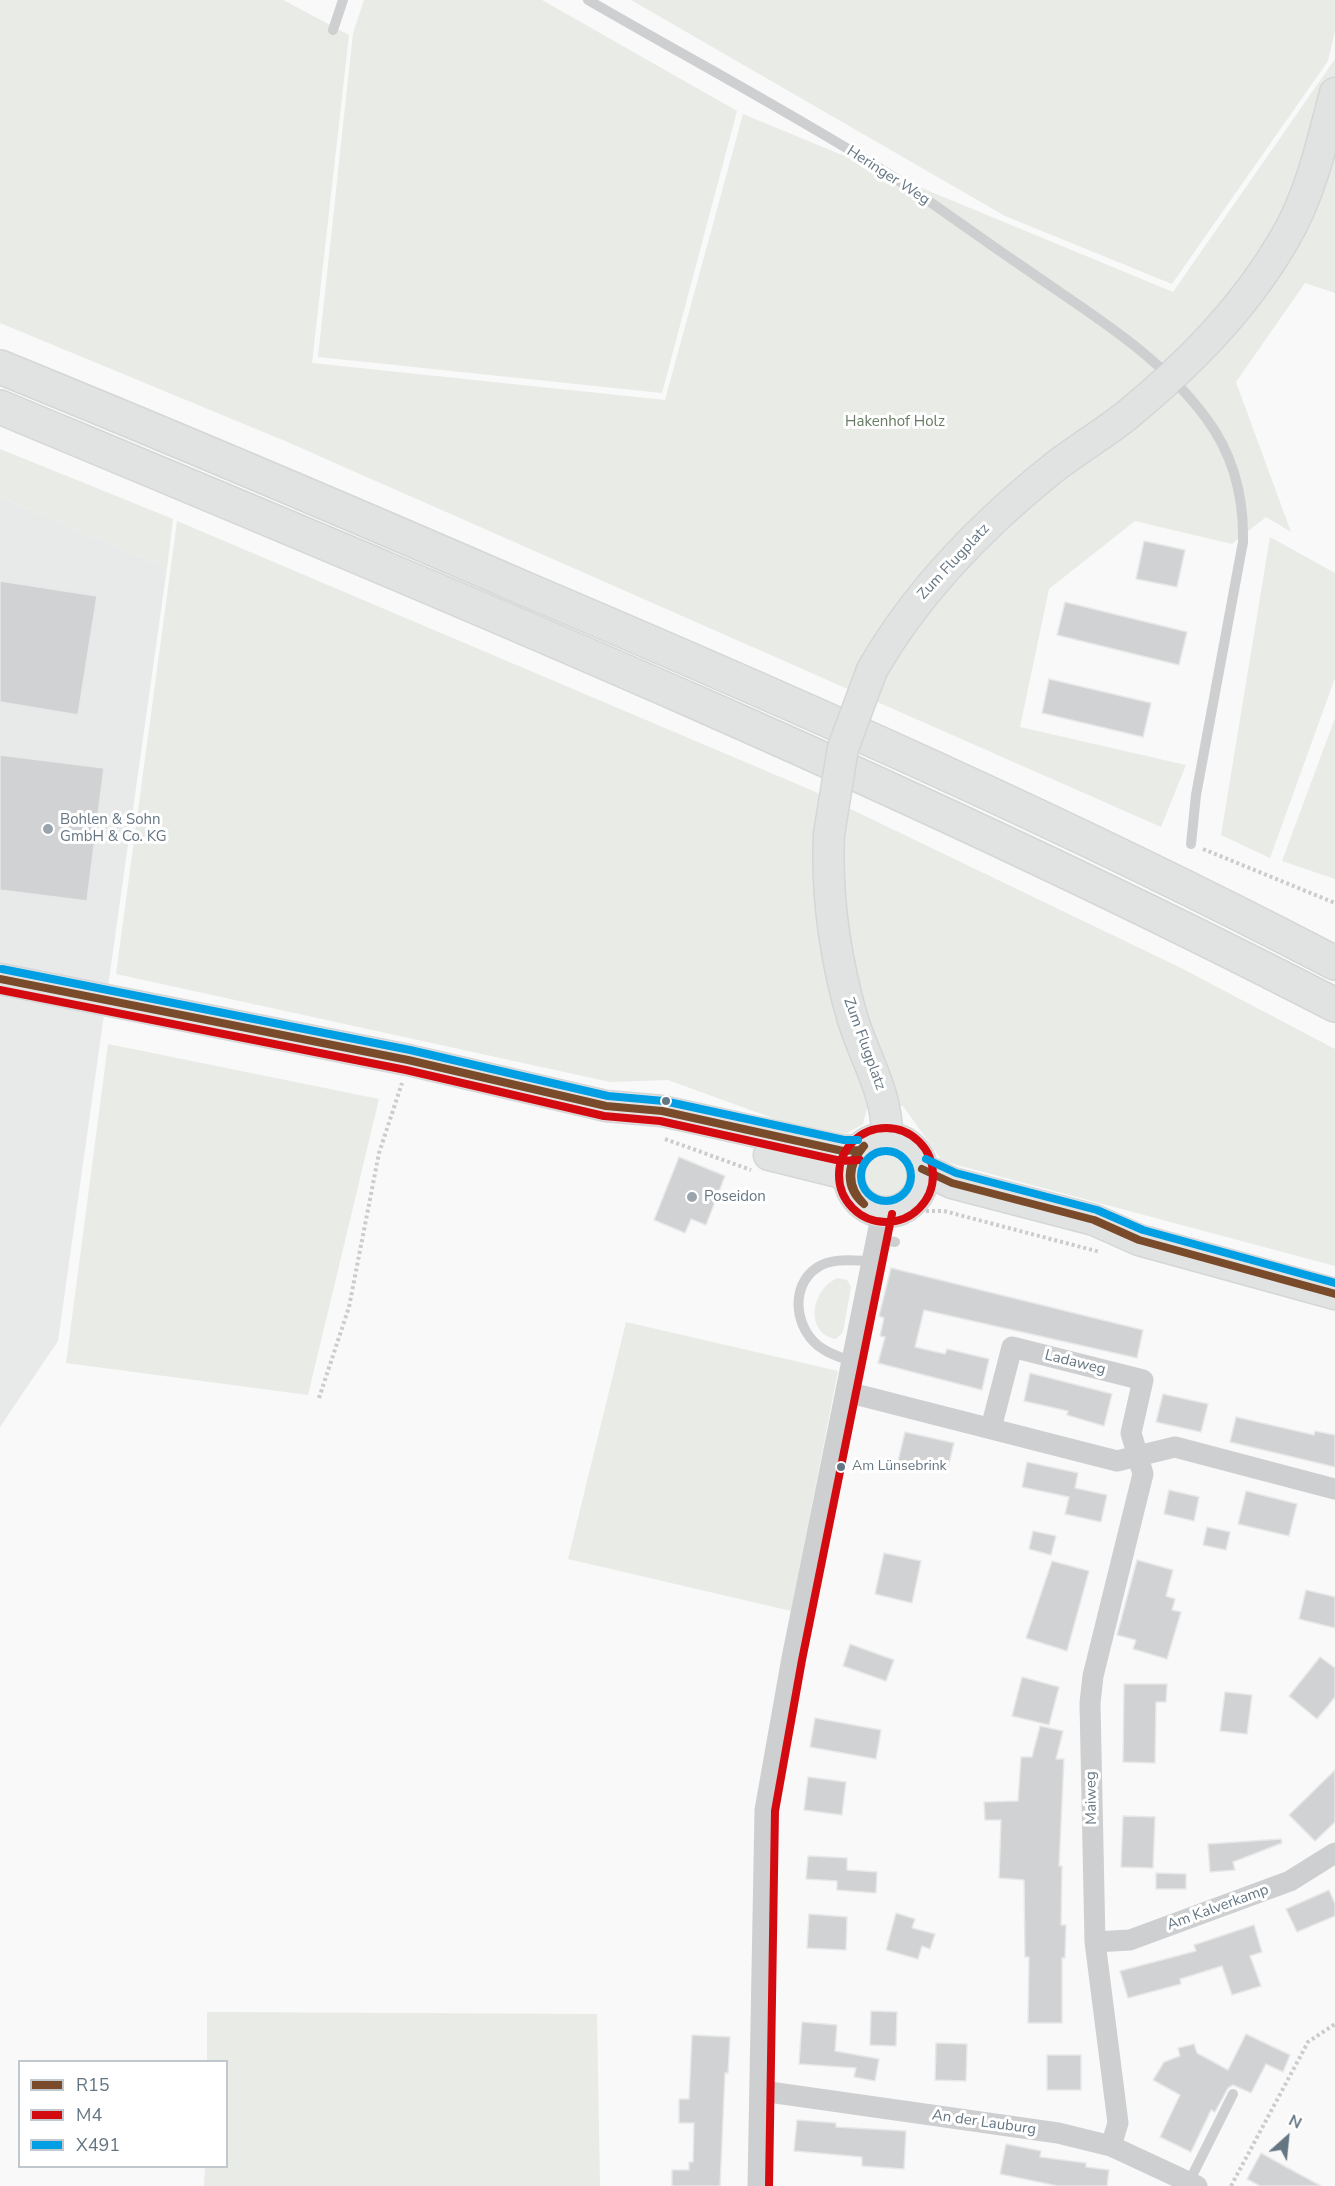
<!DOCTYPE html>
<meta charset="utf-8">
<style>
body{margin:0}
#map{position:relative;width:1335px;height:2186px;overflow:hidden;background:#f9f9f9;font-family:"Nunito Sans",sans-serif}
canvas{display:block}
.legend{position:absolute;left:18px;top:2060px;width:210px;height:108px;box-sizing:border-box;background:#fff;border:2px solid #c1c8cd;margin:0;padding:8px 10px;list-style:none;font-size:18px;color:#657683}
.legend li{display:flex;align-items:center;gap:12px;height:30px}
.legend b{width:30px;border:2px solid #c1c8cd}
.north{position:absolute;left:1257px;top:2108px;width:60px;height:60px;-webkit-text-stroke:4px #fff;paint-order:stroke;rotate:27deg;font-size:16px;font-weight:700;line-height:24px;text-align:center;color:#657683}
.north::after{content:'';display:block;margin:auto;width:21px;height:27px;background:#657683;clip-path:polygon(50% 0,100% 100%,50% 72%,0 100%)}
</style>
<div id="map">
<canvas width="1335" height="2186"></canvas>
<ul class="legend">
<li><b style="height:8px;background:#7a4b2a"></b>R15</li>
<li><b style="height:8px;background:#d40a11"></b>M4</li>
<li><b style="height:8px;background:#009ee3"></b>X491</li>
</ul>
<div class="north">N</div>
</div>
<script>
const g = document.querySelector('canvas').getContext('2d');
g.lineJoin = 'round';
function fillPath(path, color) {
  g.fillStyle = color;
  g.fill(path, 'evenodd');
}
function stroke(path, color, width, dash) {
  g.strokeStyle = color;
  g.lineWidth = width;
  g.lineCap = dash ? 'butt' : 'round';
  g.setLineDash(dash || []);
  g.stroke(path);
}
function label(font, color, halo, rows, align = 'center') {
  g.font = font + ' "Nunito Sans",sans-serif';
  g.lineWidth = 6;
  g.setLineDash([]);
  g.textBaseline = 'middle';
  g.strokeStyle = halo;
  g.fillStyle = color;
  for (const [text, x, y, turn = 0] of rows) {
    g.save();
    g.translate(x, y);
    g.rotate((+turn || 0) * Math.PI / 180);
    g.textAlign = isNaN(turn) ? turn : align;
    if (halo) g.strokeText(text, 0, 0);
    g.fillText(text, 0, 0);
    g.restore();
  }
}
fillPath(new Path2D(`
 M0,497L167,568L58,1341L0,1427Z`), '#e8e9e9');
fillPath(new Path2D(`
 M0,0H283L349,35L312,363L665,400L743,114L1173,292L1335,59V293L1305,283L1236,382L1291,532L1266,517L1232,544L1135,521L1049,589L1020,727L1186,765L1161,827L285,441L0,323Z
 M364,0H542L737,111L662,393L318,357L353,33Z
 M631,0H1335V31L1328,61L1172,284L1005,216Z
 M0,449L173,519L167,568L0,497Z
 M177,521L811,790L1181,968L1335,1049V1266L942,1161L903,1106L868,1105L863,1124L842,1136L786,1123L668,1080L610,1082L116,974Z
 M1270,537L1335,573V678L1270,858L1221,835Z
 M1335,718V879L1282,861Z
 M108,1044L379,1099L308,1395L66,1363Z
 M862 1175a23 23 0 1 1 46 0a23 23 0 1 1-46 0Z
 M838,1278L847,1280L851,1287L843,1332L836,1339C804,1334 811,1288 838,1278Z
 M626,1322L838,1371L791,1611L568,1559Z
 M207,2012L597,2014L600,2186H204L205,2167L226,2166V2062L207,2061Z`), '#e8ebe6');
const building = new Path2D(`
 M1144,541L1185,550L1177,587L1136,579Z
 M0,581L97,596L78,715L0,702Z
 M1065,602L1187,632L1179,665L1057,635Z
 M1049,679L1151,703L1143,737L1042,713Z
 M0,755L104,768L87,901L0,890Z
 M679,1157L725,1176L706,1225L691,1219L685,1233L654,1220Z
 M891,1268L1143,1330L1137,1358L924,1310L915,1347L945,1354L947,1349L989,1359L982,1390L878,1363L885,1337L880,1336L884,1318L879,1316Z
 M1030,1373L1112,1394L1104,1426L1067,1415L1068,1411L1024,1401Z
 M1163,1394L1208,1404L1201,1432L1156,1422Z
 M1236,1417L1314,1435L1315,1431L1335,1435V1467L1230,1442Z
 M905,1432L954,1443L947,1472L898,1461Z
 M1027,1462L1078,1473L1075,1488L1107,1495L1101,1522L1065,1514L1069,1497L1022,1487Z
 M1169,1490L1199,1497L1194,1521L1164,1514Z
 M1246,1491L1297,1504L1289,1536L1238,1524Z
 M1207,1527L1230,1532L1226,1550L1203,1545Z
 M1033,1531L1056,1536L1051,1555L1029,1549Z
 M884,1553L921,1561L912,1603L875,1594Z
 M1137,1560L1173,1570L1166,1596L1175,1599L1172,1610L1181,1612L1167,1659L1133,1649L1136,1640L1117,1635Z
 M1052,1561L1089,1571L1067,1651L1026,1638Z
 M1306,1590L1335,1597V1628L1299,1619Z
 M850,1644L894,1660L886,1681L843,1666Z
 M1320,1657L1335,1668V1697L1317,1719L1289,1696Z
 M1022,1677L1059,1687L1049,1725L1012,1716Z
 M1124,1684H1167L1166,1702H1156L1155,1763L1123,1762Z
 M1225,1692L1252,1695L1247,1734L1220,1731Z
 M815,1718L881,1730L876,1759L810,1747Z
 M1040,1726L1063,1731L1056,1759H1064L1059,1866H1062L1061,1925H1066L1065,1958H1062V2023H1028L1029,1957H1025L1024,1880L999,1878L1001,1820H985L984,1802L1018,1801L1021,1757H1032Z
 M1335,1770V1822L1315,1841L1289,1815Z
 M808,1777L846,1782L842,1815L804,1810Z
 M1123,1816L1155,1817L1153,1868L1121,1867Z
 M1281,1839L1282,1843L1233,1862L1235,1870L1210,1872L1208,1844Z
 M808,1856L847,1858V1870L877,1872L876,1893L837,1890V1881L806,1879Z
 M1156,1873L1186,1874V1889H1156Z
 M1329,1890L1335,1904V1916L1297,1932L1286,1909Z
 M896,1913L915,1919L912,1928L935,1934L930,1949L922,1946L918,1959L886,1950Z
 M809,1914L847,1917L846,1950L807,1948Z
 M1254,1925L1262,1952L1250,1956L1261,1986L1232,1995L1222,1966L1180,1979L1181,1984L1128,1998L1120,1971L1196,1951L1194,1945Z
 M871,2011L897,2012L896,2046L870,2045Z
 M802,2022L837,2025L835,2051L879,2059L875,2081L854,2077L856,2068L799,2064Z
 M1246,2034L1290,2055L1283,2072L1266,2064L1251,2093L1233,2085L1228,2088L1215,2112L1211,2110L1191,2152L1160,2137L1180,2095L1153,2080L1164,2062L1180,2056L1178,2048L1194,2044L1197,2053L1228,2070Z
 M692,2035L730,2037L728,2073H725L720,2186H672V2170H689V2162H693L694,2123H679V2099H689Z
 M936,2043L967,2044L966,2081L935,2080Z
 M1047,2055H1081V2090H1047Z
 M797,2120L836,2123V2127L906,2131L904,2169L862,2166V2157L794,2151Z
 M1006,2144L1041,2151L1040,2157L1086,2163V2167L1109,2170L1107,2186H1058L1000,2174Z
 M1261,2153L1288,2168L1321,2186H1260L1247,2179Z`);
fillPath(building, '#d0d2d3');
stroke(building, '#e8e8e8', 1.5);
const secondary = new Path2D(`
 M872,670C917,591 981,526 1052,469C1076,450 1102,435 1126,416C1188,365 1245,308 1285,238C1311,194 1322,142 1335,93
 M829,834C826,899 835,958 853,1020C866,1061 888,1094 887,1138
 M0,979L408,1060L606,1106L662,1111L843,1151L859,1150
 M849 1175a37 37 0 1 1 74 0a37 37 0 1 1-74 0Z
 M769,1155L838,1172L849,1178
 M922,1169L952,1183L1094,1220L1139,1240L1335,1294`);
const highway = new Path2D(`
 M0,367C177,439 353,514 528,590C801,706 1072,826 1335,963
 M0,407C450,595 901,781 1335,1005`);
stroke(secondary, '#d5d6d7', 33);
stroke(highway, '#d5d6d6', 36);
stroke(new Path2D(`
 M1203,849L1335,903
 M910,1133L922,1144
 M665,1139L751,1170
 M844,1201L853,1212L863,1216
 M920,1211H944L1100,1252
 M900,1222L920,1211L928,1196
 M319,1398L349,1307L379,1153L402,1083
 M1231,2186L1308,2042L1335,2024`), '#cbcccd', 4, [3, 3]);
stroke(new Path2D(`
 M588,0C688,58 790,112 887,173C935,204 981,239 1029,271C1092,315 1160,355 1206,418C1233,454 1244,497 1243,542L1196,795L1191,844
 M333,30L343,0
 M877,1239L895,1242
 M853,1362C843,1358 832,1355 823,1349C795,1332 788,1286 818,1267C833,1257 856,1261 873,1261
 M1189,2182L1233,2094`), '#cecfd0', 10);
stroke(new Path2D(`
 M847,1392L1117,1461L1175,1447L1335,1489
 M991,1428L1012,1347L1143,1380L1131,1433L1143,1474L1093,1676L1090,1703L1095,1942L1118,2123L1111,2146
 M1095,1942L1130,1940L1290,1881L1335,1853
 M762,2091L1058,2133L1111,2146L1197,2186
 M758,2186L765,1810L792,1658L882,1212`), '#cecfd0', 21);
stroke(secondary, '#e1e2e2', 30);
stroke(highway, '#e1e2e2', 33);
const secondaryBridge = new Path2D(`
 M829,834L843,748L872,670`);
stroke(secondaryBridge, '#d5d6d7', 33, []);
stroke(secondaryBridge, '#e1e2e2', 30);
stroke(new Path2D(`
 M0,979L408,1060L606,1106L662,1111L843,1151L859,1150
 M922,1169L952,1183L1094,1220L1139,1240L1335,1294
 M864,1204C844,1187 846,1163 864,1146
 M864,1204C846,1186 848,1165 864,1146`), '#7a4b2a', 8);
stroke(new Path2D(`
 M0,990L406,1070L604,1116L660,1121L841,1161L860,1160
 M839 1175a47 47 0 1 1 94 0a47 47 0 1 1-94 0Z
 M769,2186L775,1811L802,1660L892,1214`), '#d40a11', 8);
stroke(new Path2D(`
 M2,969L410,1050L608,1096L664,1101L844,1140H858
 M861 1176a25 25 0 1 1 50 0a25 25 0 1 1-50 0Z
 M926,1159L956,1173L1097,1210L1143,1230L1335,1283`), '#009ee3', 8);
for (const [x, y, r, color] of [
 [48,829,6,"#99a4ac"],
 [666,1101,5,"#657683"],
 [692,1197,6,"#99a4ac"],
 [841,1467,5,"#657683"]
]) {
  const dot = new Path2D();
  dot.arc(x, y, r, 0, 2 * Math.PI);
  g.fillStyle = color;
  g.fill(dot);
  stroke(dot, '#fff', 2);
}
label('14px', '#657683', '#fff', [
 ["Am Lünsebrink",852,1467]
], 'left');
label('15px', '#657683', '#fff', [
 ["Heringer Weg",888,176,33],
 ["Zum Flugplatz",954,562,-47],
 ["Zum Flugplatz",864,1044,70],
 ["Ladaweg",1075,1363,14],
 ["Maiweg",1092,1798,-91],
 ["Am Kalverkamp",1218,1908,-20],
 ["An der Lauburg",984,2123,8]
]);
label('15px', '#687a64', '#fff', [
 ["Hakenhof Holz",895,422]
]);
label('15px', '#657683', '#fff', [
 ["Bohlen & Sohn",60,820],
 ["GmbH & Co. KG",60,837],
 ["Poseidon",704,1197]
], 'left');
</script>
